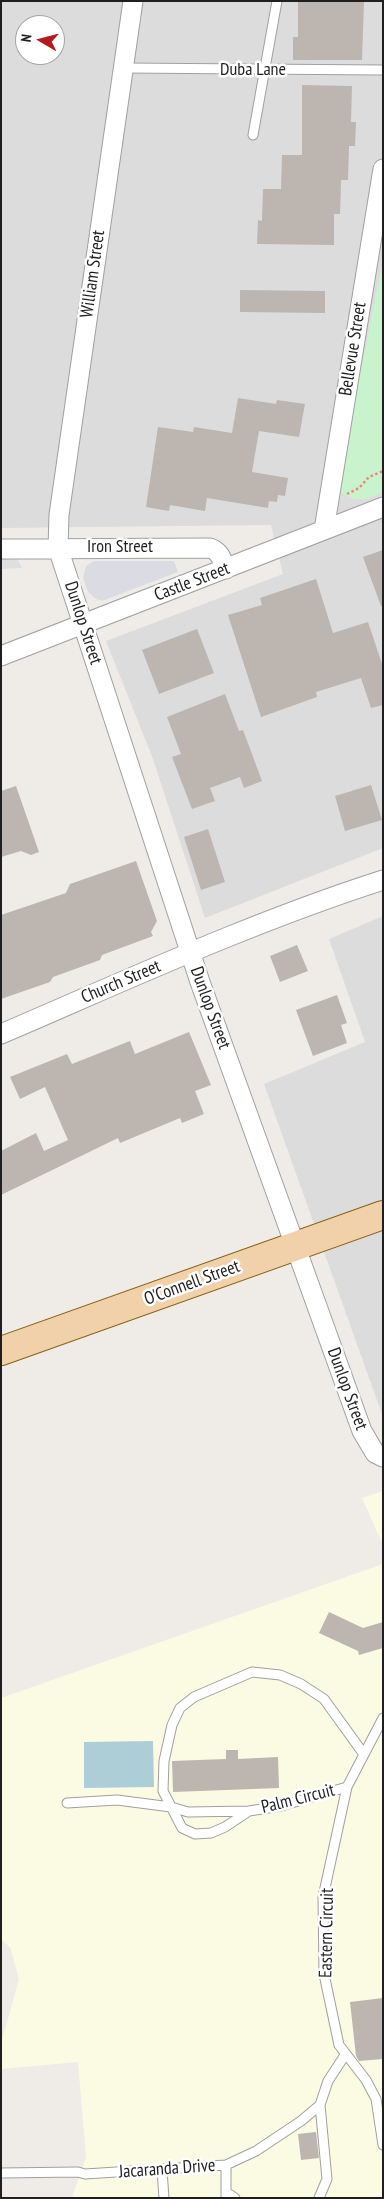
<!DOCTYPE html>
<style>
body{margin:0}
#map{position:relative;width:384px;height:2199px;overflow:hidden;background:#efece7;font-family:"PT Sans Narrow",sans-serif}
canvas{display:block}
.frame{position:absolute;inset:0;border:2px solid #1f1f1f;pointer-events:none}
.north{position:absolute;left:15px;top:15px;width:50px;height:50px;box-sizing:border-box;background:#fff;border:1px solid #a5a5a5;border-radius:50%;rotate:278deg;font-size:14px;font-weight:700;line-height:20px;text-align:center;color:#1f1f1f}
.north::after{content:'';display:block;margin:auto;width:18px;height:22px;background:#b5191b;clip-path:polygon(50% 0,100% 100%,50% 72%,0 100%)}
</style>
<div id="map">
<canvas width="384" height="2199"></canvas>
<div class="frame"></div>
<div class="north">N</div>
</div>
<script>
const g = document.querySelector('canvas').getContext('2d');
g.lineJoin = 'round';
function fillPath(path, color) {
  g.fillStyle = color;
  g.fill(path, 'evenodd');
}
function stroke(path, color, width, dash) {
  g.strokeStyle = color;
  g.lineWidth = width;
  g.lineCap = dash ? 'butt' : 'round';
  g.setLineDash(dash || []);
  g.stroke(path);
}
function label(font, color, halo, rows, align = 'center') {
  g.font = font + ' "PT Sans Narrow",sans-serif';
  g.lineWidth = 5;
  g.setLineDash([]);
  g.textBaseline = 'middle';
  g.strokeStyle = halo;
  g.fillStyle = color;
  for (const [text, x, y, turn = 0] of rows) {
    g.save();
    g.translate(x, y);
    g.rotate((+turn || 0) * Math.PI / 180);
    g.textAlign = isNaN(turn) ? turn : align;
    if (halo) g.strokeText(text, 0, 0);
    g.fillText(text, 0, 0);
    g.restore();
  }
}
fillPath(new Path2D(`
 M1,1H383V848L205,918L153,759L106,641L283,574L271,525L1,528ZM25,25H55V55H25Z
 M383,916V1417L264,1084L365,1042L329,939Z`), '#dddcdc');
fillPath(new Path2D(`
 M383,1491V1545L362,1498Z
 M383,1564V2198H72L86,2157L78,2062L1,2069V2044L19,1979L10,1947L1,1939V1698Z`), '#fbfbe3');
fillPath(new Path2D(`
 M383,260V492C363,501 357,503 337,490Z`), '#c9f3cc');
fillPath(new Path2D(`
 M1,558H17L22,568L1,569Z`), '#dfdfdf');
fillPath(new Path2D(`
 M94,561H174L178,572L102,601L96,599L88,592L83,578L86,566Z`), '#dbdbe4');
fillPath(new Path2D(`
 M153,1741L154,1787L84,1788V1742Z`), '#adcdd7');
fillPath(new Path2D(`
 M298,1H364L362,60H293V37H298Z
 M302,85L352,86L351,122H356L355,146H349L348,180H341L340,214H334V245L257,244L258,220L262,221L263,189H281L282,155H302Z
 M240,290L325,291V313L240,312Z
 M238,398L276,404L277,400L305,404L299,437L259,431L252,472L288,478L285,496L278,495L277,502L269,501L268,508L207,498L205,511L170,505L169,511L146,507L158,427L193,432L194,427L232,433Z
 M383,550V606H381L363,557Z
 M316,579L333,633L368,622L383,667V705L371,708L361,678L316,692L317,697L261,717L228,615L262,605L260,598Z
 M197,629L214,673L159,694L142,650Z
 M225,694L239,731L243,730L262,781L244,788L240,777L210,788L215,801L192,809L172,757L181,754L167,717Z
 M371,785L382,820L345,831L335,796Z
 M16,786L39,852L31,855L21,851L1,857V791Z
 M208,829L225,882L201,890L184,837Z
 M136,861L157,921L151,932L153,936L102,955L100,960L53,977L50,982L1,999V915L66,893L70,884Z
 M297,945L308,971L280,982L270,956Z
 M337,995L347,1023L341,1025L347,1043L313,1056L296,1010Z
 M189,1032L211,1085L195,1091L204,1114L182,1123L180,1118L120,1143L118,1138L1,1195V1151L36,1133L44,1151L68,1140L45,1087L20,1099L10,1077L67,1054L72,1064L130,1041L135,1054Z
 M329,1612L363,1628L383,1622V1648L359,1655L358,1651L319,1633Z
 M226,1750H238V1759L278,1757L279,1788L173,1792L172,1761L226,1759Z
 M383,1998V2059L359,2061L356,2056L350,2002Z
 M316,2132L319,2158L301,2160L298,2134Z`), '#bcb5b0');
const service = new Path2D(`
 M123,68L383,70
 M253,135L277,1
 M383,1718L347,1787L323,1897L324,1974L339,2045L366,2080L376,2099L383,2145
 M67,1803L117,1800L171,1807L188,1812L249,1811L281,1806L347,1787
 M249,1811L225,1827L211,1833L195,1834L182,1828L163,1791L164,1761L172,1725L180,1708L194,1697L252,1672L280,1675L301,1684L324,1699L363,1753
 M162,2170L164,2198
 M1,2173L78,2172L85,2174L226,2165L256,2151L301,2121L320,2105L328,2081L345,2055
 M226,2192L235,2198
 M226,2198V2165
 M319,2198L327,2179L320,2105`);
const minor = new Path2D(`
 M133,1L59,515L58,548L200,982L362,1431L375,1453L383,1457
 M324,530L383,169
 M1,549L210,548C220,551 222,560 226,569
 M1,656L383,507
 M1,1034C127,980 252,922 383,880`);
const primary = new Path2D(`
 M1,1351L383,1215`);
stroke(service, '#a0a0a0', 11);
stroke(minor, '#a0a0a0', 21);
stroke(primary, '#876013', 30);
stroke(new Path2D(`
 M347,494L359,488L369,477L383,471`), '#e8887e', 2.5, [2.5, 2.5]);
stroke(service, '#fff', 9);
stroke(minor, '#fff', 19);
stroke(primary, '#f0d1aa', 28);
label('18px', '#1f1f1f', '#fff', [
 ["Duba Lane",253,70],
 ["William Street",93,274,-82],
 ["Bellevue Street",353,349,-81],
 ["Iron Street",120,547],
 ["Castle Street",192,582,-21],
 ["Dunlop Street",83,623,72],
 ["Church Street",121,982,-23],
 ["Dunlop Street",210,1008,70],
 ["O'Connell Street",192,1283,-20],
 ["Dunlop Street",347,1389,70],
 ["Palm Circuit",298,1799,-14],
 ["Eastern Circuit",327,1933,-89],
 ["Jacaranda Drive",167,2169,-4]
]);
</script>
